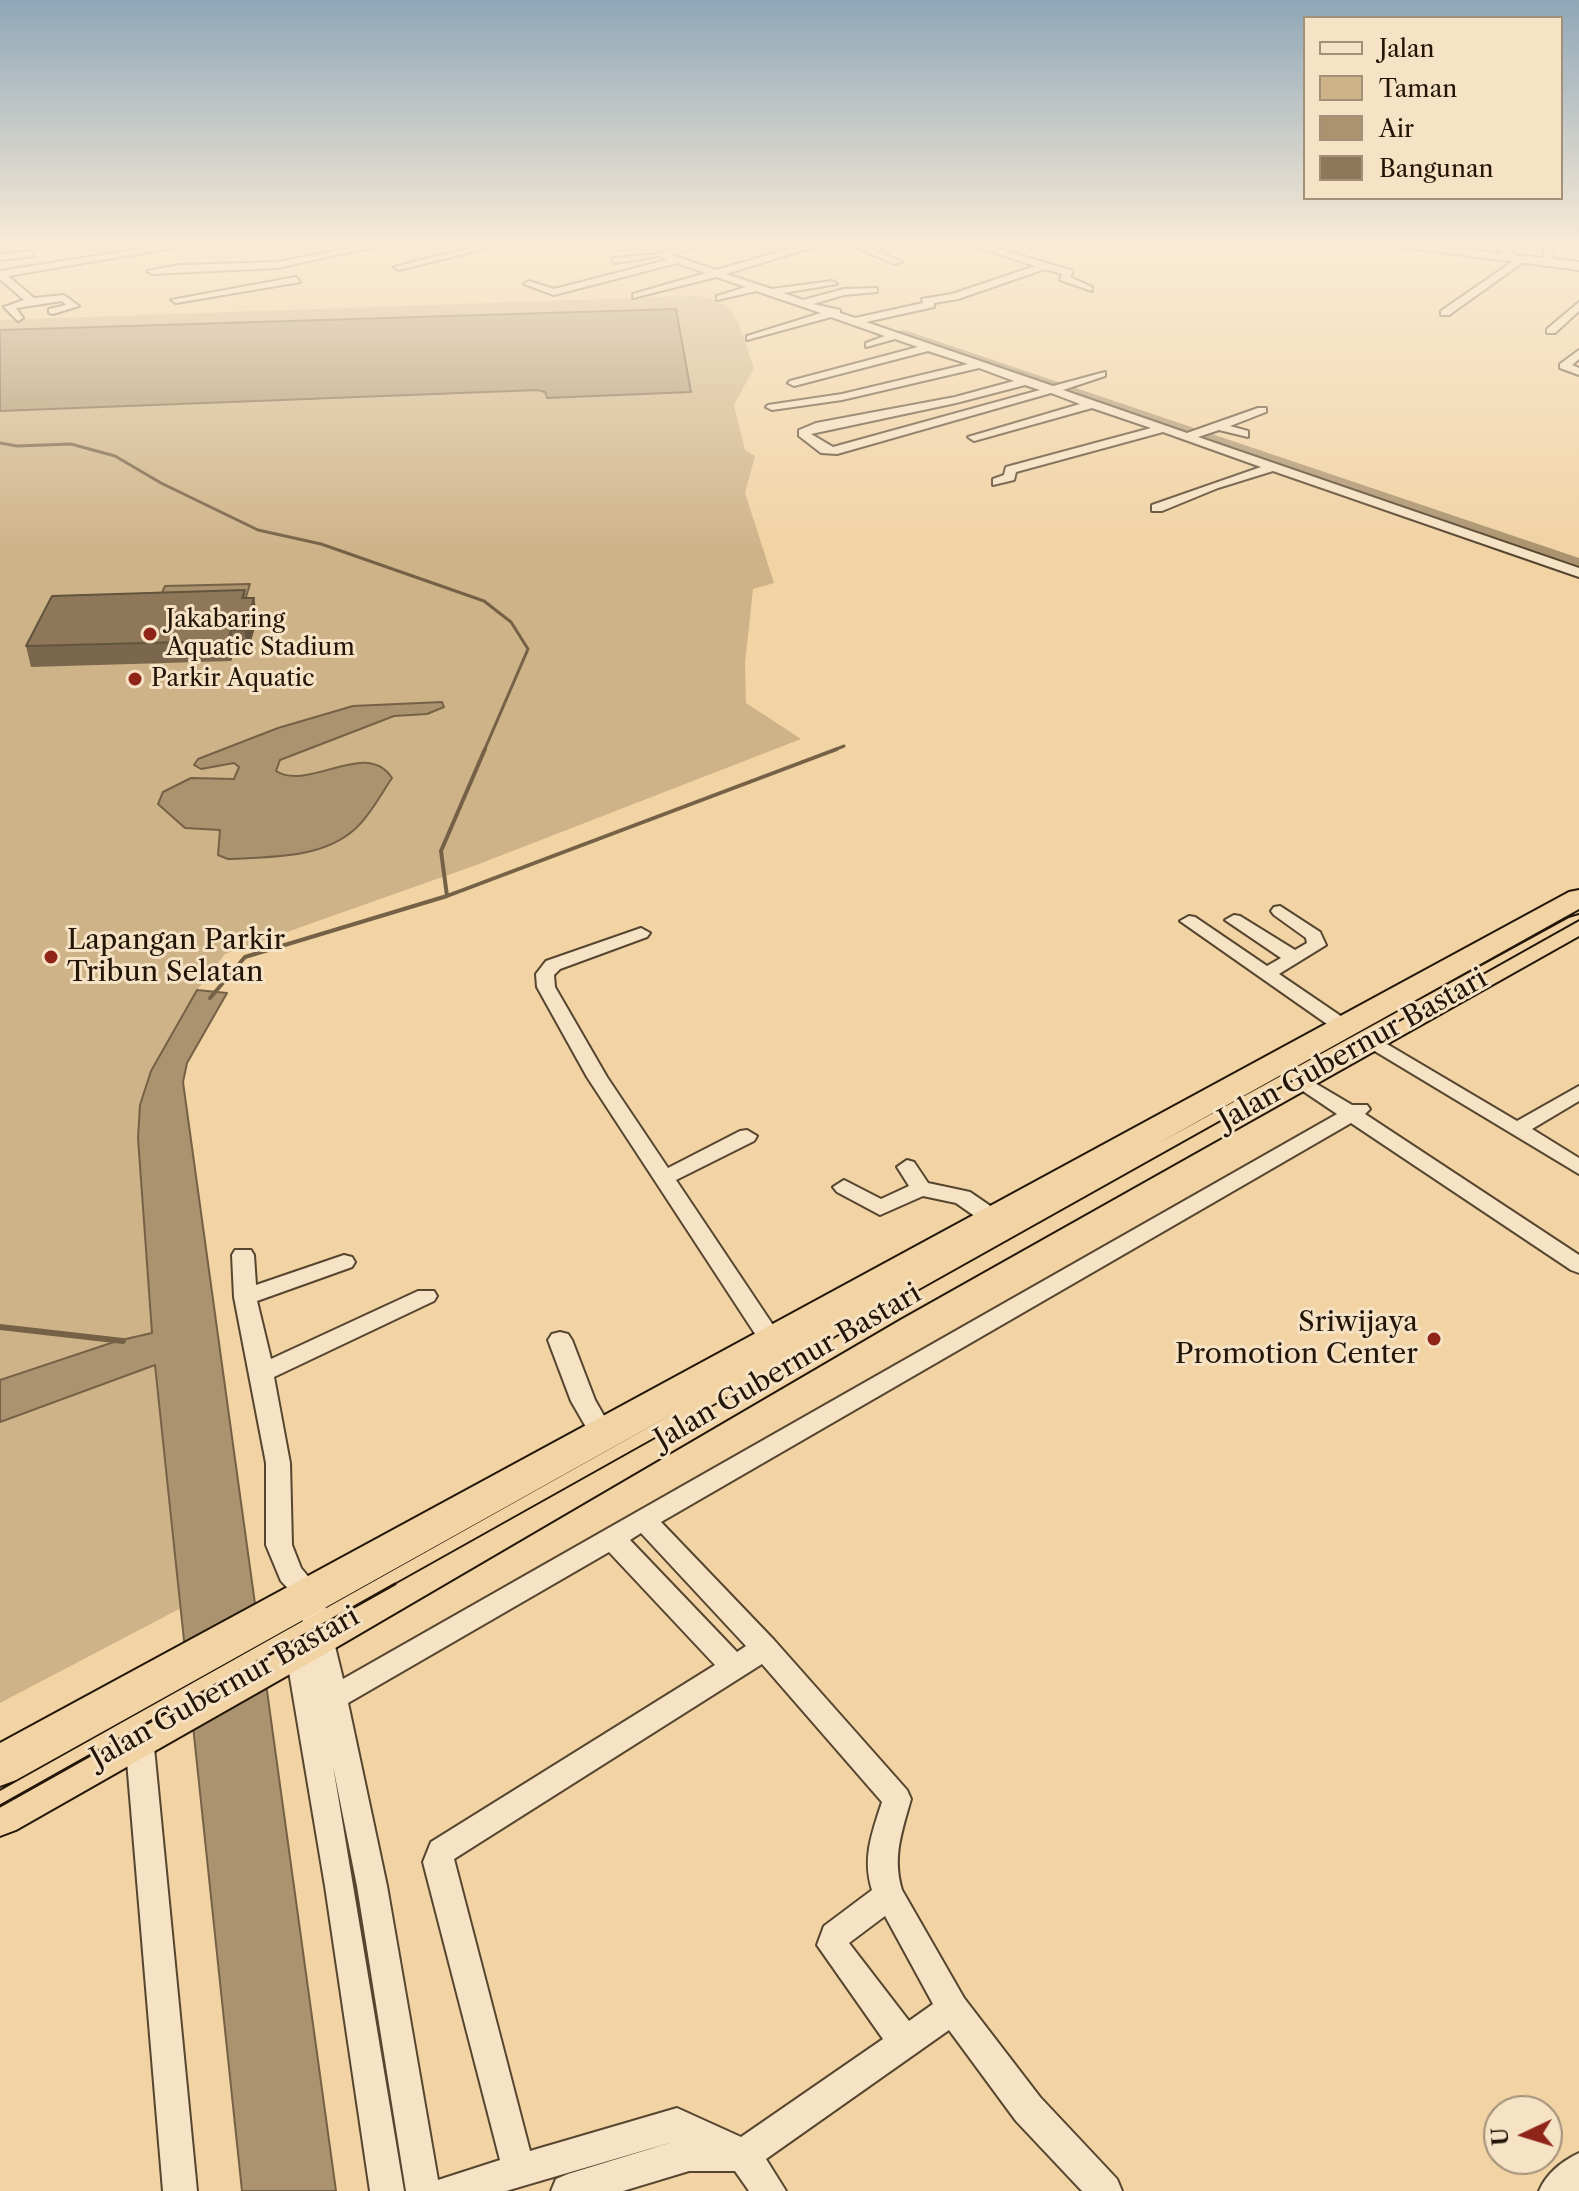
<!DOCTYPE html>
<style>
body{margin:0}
#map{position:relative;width:1579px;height:2191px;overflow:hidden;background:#f1d3a4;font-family:"Libre Caslon Text",serif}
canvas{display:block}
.legend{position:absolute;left:1303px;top:16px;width:260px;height:184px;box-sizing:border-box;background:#f6e2c4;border:2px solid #a29079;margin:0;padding:10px 14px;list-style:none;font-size:24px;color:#231608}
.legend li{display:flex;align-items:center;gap:16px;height:40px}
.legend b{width:40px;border:2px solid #a29079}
.north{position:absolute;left:1483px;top:2095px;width:80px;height:80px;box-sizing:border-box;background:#f6e2c4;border:2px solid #a29079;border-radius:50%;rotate:266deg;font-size:22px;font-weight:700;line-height:32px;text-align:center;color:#231608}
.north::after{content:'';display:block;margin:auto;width:28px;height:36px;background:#8f2418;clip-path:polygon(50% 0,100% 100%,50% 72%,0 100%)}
</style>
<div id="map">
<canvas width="1579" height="2191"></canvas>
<ul class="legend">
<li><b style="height:10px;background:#f6e2c4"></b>Jalan</li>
<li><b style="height:22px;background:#ceb389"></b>Taman</li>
<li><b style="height:22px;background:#ab936f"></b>Air</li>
<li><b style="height:22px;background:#8e7859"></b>Bangunan</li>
</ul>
<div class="north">U</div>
</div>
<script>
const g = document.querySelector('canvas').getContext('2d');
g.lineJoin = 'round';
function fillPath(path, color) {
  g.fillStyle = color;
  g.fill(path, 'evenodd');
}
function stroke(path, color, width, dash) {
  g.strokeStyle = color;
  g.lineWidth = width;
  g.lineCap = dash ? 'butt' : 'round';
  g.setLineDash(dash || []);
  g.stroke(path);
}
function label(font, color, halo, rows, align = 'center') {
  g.font = font + ' "Libre Caslon Text",serif';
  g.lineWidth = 6;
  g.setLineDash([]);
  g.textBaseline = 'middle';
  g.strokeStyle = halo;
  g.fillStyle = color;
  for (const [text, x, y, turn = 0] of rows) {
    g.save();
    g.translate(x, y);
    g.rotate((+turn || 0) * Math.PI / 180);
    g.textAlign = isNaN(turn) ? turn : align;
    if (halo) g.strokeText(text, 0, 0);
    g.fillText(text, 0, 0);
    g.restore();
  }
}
fillPath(new Path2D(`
 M690,296C739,296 740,329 754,368L734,405L745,450L755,456L745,493L774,583L753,589L745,663L746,703L801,739L479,864L225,954L197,990L151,1071L155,1364L181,1608L0,1703V320Z`), '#ceb389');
const water = new Path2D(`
 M676,309L691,392L547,398L545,392L537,390L0,411V330Z
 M250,584L245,600L158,602L165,586Z
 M442,702L444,707L427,714L394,716L280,760L276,771C309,792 366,738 392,778C381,794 370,816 355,829C322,859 269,857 228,859L218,855L220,830L185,828L158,804L163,792L191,778L234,779L239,767L234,763L201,769L194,765L198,759L278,728L353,706Z
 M197,990L227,993L187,1063L183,1082L336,2191H242L155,1365L0,1422V1380L117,1341L152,1333L138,1138L140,1105L151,1071Z`);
fillPath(water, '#ab936f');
stroke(water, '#756146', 2);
stroke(new Path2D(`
 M0,443L17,446L71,444L115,456L161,483L258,530L321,544L484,601L511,622L528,649L484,751
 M832,751L844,746`), '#756146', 3);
stroke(new Path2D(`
 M447,896L441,851L485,749
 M210,998L245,957L447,896L837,749`), '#756146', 4);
stroke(new Path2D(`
 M0,1327L123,1341`), '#756146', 6);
fillPath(new Path2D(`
 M904,330L1579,558V570L899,337V331Z`), '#ab936f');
const minor = new Path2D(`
 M165,245H190L8,276L34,298L64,295L79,306L53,314L49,313V309L66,305L62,301L16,308L23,318L18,321L4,307L24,300L0,279V271Z
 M364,245H382L277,268L152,274L147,271L180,265L277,262Z
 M481,245H499L399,270L394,267Z
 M683,245H698L672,255L716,270L803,245H819L726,274L772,289L832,281L837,284L783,293L803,300L844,289L877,288V292L844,295L813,304L840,310V313L855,318L923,303L922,299L952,294L1035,266L971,245H986L1073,271L1070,277L1092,287V291L1060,280L1062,274L1045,269L958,299L934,303V307L866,322L1053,386L1105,372V376L1063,390L1187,433L1258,408H1266V412L1230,426L1248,431V437L1219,430L1198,437L1579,568V577L1273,471L1218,488L1162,511H1152V505L1261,467L1163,432L1016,472L1014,480L993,485V479L1004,475L1006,467L1151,428L1092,408L974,441L968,437L1080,404L1051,393L837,454L821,453L799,436V430L816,423L955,397L1014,381L979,368L842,400L772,410L766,407L768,405L842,394L968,364L928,351L794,386L788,383L790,381L918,347L895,339L866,347V343L885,336L831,317L747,340V336L821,313L756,291L717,300V296L746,287L716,277L633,298V294L706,273L677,263L554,295L524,284L529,281L554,289L667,260L659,256L615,263L612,258L659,254ZM1025,385L1040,390L833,447L811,434L956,403Z
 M851,245H864L902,262L894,264Z
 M1495,245H1505L1518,258L1526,260L1449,315H1441V311L1512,262Z
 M1544,245H1554L1551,264L1543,262Z
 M30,251L33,256L0,260V254Z
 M296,277L300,282L176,303L171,300Z
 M1579,302V311L1555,333H1547V329Z
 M1579,350V359L1572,365L1579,368V375L1560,368V364Z
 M1280,906L1320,932L1326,945L1279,974L1351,1023L1354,1027L1351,1031H1337L1180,921L1189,916L1195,917L1267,966L1281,958L1225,920L1234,915L1240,916L1295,950L1307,943L1306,938L1274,915L1271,911L1274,907Z
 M641,928L650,933L647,937L560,969L554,975L555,987L607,1077L668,1168L740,1131L747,1130L757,1136L754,1141L676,1180L779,1334L783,1340L779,1346H763L587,1077L537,987L536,974L546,961Z
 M1370,1034L1517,1121L1579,1086V1101L1532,1129L1579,1158V1174L1363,1044L1360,1040L1363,1036Z
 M1298,1073L1352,1105H1367L1370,1109L1365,1114L1579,1255V1273L1571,1270L1351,1123L661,1522L774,1640L907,1790L911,1799C902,1831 892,1857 902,1890L964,1998L1040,2097L1117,2179L1122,2191H1082L1016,2121L949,2030L766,2159L786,2191H749L735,2171H689L623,2191H551L556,2179L568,2174L676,2141L506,2191H406L357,1886L333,1766L404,2191H370L325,1886L284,1642L288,1634L297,1631L306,1634L297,1598L281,1581L266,1545V1463L234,1297L232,1255L235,1250H251L254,1255L256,1285L344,1255L352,1257L355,1262L352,1267L257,1301L271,1359L418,1291H434L437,1296L434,1301L274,1377L290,1463L292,1545L301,1568L322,1593L343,1679L1337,1114L1291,1083L1288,1079ZM641,1533L746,1646L737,1652L630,1540ZM609,1552L715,1665L431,1842L423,1862L500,2160L438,2180L387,1886L348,1703ZM762,1664L882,1802C872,1833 862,1858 872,1890L824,1926L817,1945L883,2039L741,2137L677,2108L530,2151L454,1859ZM885,1916L933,2004L909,2021L849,1943Z
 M907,1160L914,1162L928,1183L970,1192L1002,1214L1005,1219L1002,1224H986L956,1203L923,1196L880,1215L837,1192L833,1187L844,1180L881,1199L909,1186L897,1167Z
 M560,1332L568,1334L572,1340L595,1400L615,1435L612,1441L603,1444L594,1441L571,1401L548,1340L552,1334Z
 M139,1725L149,1729L153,1737L197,2191H163L125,1737L129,1729Z
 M1579,2153V2191H1539C1546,2174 1562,2161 1579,2153Z`);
const tertiary = new Path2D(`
 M1386,245H1425L1579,262V270Z`);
const trunk = new Path2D(`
 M1579,890V909L1157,1144L1569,918L1579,915V936L900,1318L313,1661L16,1830L0,1836V1791L685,1407L16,1780L0,1786V1743L1569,892Z`);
stroke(minor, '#56452f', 4);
stroke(tertiary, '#56452f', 4);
stroke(trunk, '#231608', 4);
fillPath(minor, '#f6e2c4');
fillPath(tertiary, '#f6e2c4');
fillPath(trunk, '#f1d3a4');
stroke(new Path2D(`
 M391,1586L1579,920`), '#231608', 2);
stroke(new Path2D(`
 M0,1806L395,1584`), '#231608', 3);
fillPath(new Path2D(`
 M245,590L246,598H254L258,618L248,650H235L231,661L31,667L26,646Z`), '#7a674d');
fillPath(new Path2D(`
 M254,598L258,618L248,650L244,630Z
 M231,630L235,650L231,661L228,641Z`), '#63543e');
const building = new Path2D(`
 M245,590L242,598H254L244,630H231L228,641L26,646L52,596Z`);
fillPath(building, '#8e7859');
stroke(building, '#63543e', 2);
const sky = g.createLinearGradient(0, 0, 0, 552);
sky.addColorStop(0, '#8fa7b8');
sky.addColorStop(0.44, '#f9ebd6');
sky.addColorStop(1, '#f9ebd600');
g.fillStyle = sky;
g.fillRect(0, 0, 1579, 552);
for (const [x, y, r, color] of [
 [150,634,8,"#8f2418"],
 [135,679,8,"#8f2418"],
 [51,957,8,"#8f2418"],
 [1434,1339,8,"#8f2418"]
]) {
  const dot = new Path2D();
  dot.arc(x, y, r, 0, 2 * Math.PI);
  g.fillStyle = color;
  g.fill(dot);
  stroke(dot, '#f6e2c4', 3);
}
label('24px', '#231608', '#f6e2c4', [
 ["Jakabaring",166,620],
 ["Aquatic Stadium",166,648],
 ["Parkir Aquatic",151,679]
], 'left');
label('28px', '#231608', '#f6e2c4', [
 ["Lapangan Parkir",67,941],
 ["Tribun Selatan",67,973],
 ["Sriwijaya",1418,1323,"right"],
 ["Promotion Center",1418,1355,"right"]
], 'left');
label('28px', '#231608', '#f6e2c4', [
 ["Jalan Gubernur Bastari",1353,1050,-29],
 ["Jalan Gubernur Bastari",788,1367,-30],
 ["Jalan Gubernur Bastari",225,1688,-29]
]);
</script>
